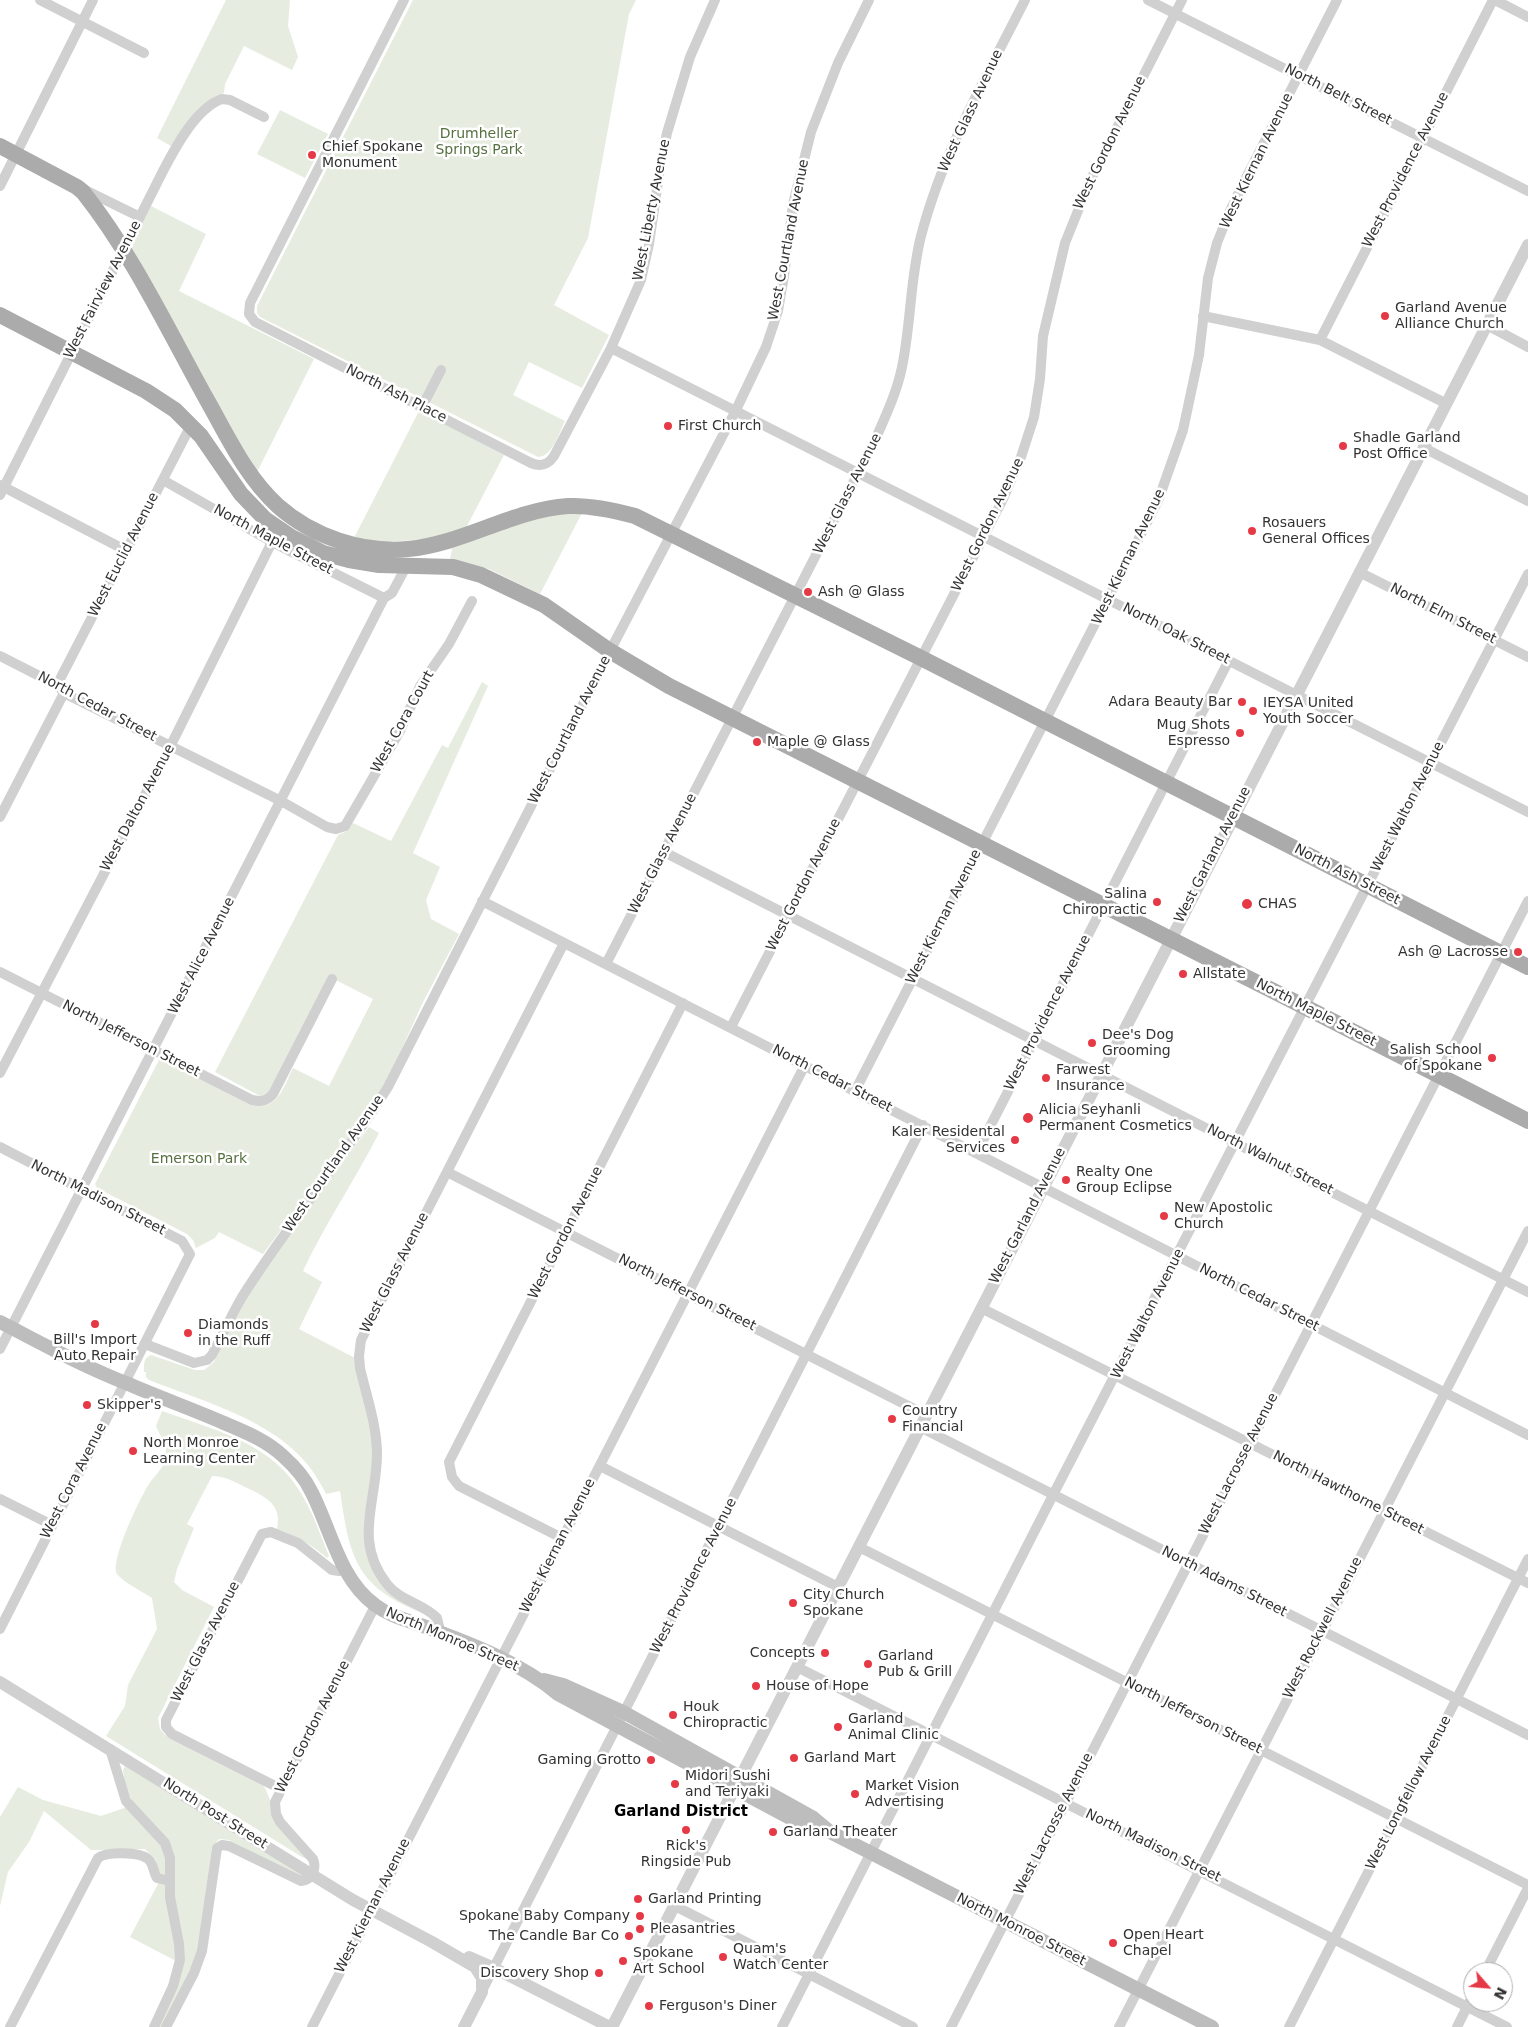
<!DOCTYPE html>
<style>
body{margin:0}
#map{position:relative;width:1528px;height:2027px;overflow:hidden;background:#fff;font-family:"DejaVu Sans",sans-serif}
canvas{display:block}
.north{position:absolute;left:1463px;top:1962px;width:50px;height:50px;box-sizing:border-box;background:#fff;border:1px solid #adadad;border-radius:50%;rotate:117deg;font-size:14px;font-weight:700;line-height:20px;text-align:center;color:#333}
.north::after{content:'';display:block;margin:auto;width:18px;height:22px;background:#e63946;clip-path:polygon(50% 0,100% 100%,50% 72%,0 100%)}
</style>
<div id="map">
<canvas width="1528" height="2027"></canvas>
<div class="north">N</div>
</div>
<script>
const g = document.querySelector('canvas').getContext('2d');
g.lineJoin = 'round';
function fillPath(path, color) {
  g.fillStyle = color;
  g.fill(path, 'evenodd');
}
function stroke(path, color, width, dash) {
  g.strokeStyle = color;
  g.lineWidth = width;
  g.lineCap = dash ? 'butt' : 'round';
  g.setLineDash(dash || []);
  g.stroke(path);
}
function label(font, color, halo, rows, align = 'center') {
  g.font = font + ' "DejaVu Sans",sans-serif';
  g.lineWidth = 5;
  g.setLineDash([]);
  g.textBaseline = 'middle';
  g.strokeStyle = halo;
  g.fillStyle = color;
  for (const [text, x, y, turn = 0] of rows) {
    g.save();
    g.translate(x, y);
    g.rotate((+turn || 0) * Math.PI / 180);
    g.textAlign = isNaN(turn) ? turn : align;
    if (halo) g.strokeText(text, 0, 0);
    g.fillText(text, 0, 0);
    g.restore();
  }
}
fillPath(new Path2D(`
 M226,0H290L288,26L298,57L292,70L244,46L225,84L224,93C201,101 185,127 171,146L157,138Z
 M413,0H636L629,14L588,238L554,305L609,335L582,388L529,362L513,395L565,421C559,433 553,456 538,457L260,317L257,313V306Z
 M280,110L328,134L305,178L257,154Z
 M149,205L206,234L179,291L314,359L256,474L131,250Z
 M419,411L504,455L466,528L427,539L386,542L354,538Z
 M583,511L540,594L489,569L450,559L453,544L529,519Z
 M482,682L488,686L413,853L440,867L426,900L431,919L459,934L423,1002L384,1088L360,1124L263,1254L219,1232L215,1238L196,1248L193,1240L187,1234L97,1188L95,1184L159,1060H164L251,1105C278,1111 283,1088 293,1068L329,1086L373,999L328,976L270,1090L266,1094L260,1096L215,1072L338,835L345,832L353,823L391,841L442,745L448,748Z
 M369,1127L379,1133C355,1180 325,1224 303,1271L322,1282L299,1329L355,1358L372,1440L373,1569L427,1615C357,1588 350,1561 340,1491L326,1494C321,1484 315,1474 308,1465C271,1419 202,1401 149,1380L146,1377V1372H144C144,1365 143,1358 151,1355L195,1370H204L214,1362L246,1299L267,1266Z
 M162,1411C211,1429 270,1442 299,1490C312,1510 320,1534 329,1556L327,1558C311,1544 296,1536 277,1529C283,1504 264,1496 245,1487C233,1481 225,1476 212,1476L187,1524L194,1528L177,1569L174,1582L182,1590L214,1607L158,1718L160,1729L165,1735H168L261,1782L266,1790L278,1820L311,1860L302,1857L106,1736L125,1706L128,1685L157,1629L152,1598C143,1592 123,1582 117,1574C110,1560 140,1498 149,1484C154,1476 164,1468 166,1458C168,1447 160,1436 156,1426Z
 M125,1766L303,1876L300,1877L229,1840L219,1839L212,1847L197,1956L163,2027H159L176,1961L130,1937L159,1882L156,1860L145,1849L91,1850L44,1811L29,1842L8,1872L0,1906V1817L18,1787L43,1800L101,1816L127,1807L132,1801L125,1784L123,1770Z`), '#e6ecdf');
stroke(new Path2D(`
 M40,0L144,53
 M404,0L250,303L249,314L255,322L531,463C541,467 548,465 554,456L611,348L641,280L649,244L660,168L667,133L690,57L715,0
 M1148,0L1528,191
 M1495,0L1528,17
 M0,186L93,0
 M85,190L140,217
 M1203,316L1320,340L1447,404
 M1487,325L1528,347
 M1320,340L1493,0
 M611,348L1528,812
 M422,407L441,370
 M1424,448L1528,501
 M163,480L272,542L384,598
 M0,485L127,551
 M0,495L163,171C175,148 196,108 222,99L230,100L264,117
 M1359,572L1528,657
 M0,656L57,685L64,693L281,801L327,827L336,829L345,826L400,731L420,686L449,644L472,601
 M57,685L191,425
 M0,817L64,693
 M664,852L1528,1292
 M482,901L1528,1435
 M606,964L876,438C886,415 897,392 902,367C911,324 910,279 921,236C943,152 986,77 1025,0
 M0,972L252,1100C261,1102 267,1101 273,1094L332,979
 M731,1027L1003,499L1021,457L1034,417L1040,379L1043,336L1065,243L1090,181L1182,0
 M0,1073L170,747L272,542
 M855,1091L1158,501L1183,430L1199,355L1208,278L1217,243L1229,213L1246,178L1337,0
 M0,1147L182,1241L190,1254L0,1629
 M977,1152L1229,660
 M447,1172L926,1415
 M981,1308L1528,1583
 M145,1344L194,1363L207,1360L212,1355C222,1336 231,1316 242,1297C287,1225 343,1160 388,1087L610,651L735,412L766,347L778,311L784,276L793,204L811,132L838,63L869,0
 M0,1349L384,598L392,593L407,565
 M920,1427L1528,1735
 M600,1466L838,1587
 M0,1499L52,1525
 M562,1538L459,1486L452,1477L449,1462L683,1003
 M859,1547L1528,1885
 M437,1631L439,1626L437,1618C423,1603 400,1601 387,1584C352,1540 378,1500 377,1451C376,1423 366,1394 360,1368L359,1356L361,1340L564,943
 M797,1667L1507,2027
 M110,1749L126,1801L165,1843L170,1858V1897L179,1944L180,1960L173,1986L154,2027
 M281,1789L172,1734L166,1727V1720L262,1534L271,1532L298,1543L332,1570L339,1571L345,1569
 M675,1906L913,2027
 M1485,1972L1528,1888
 M482,1991L923,1125
 M10,2027L98,1858C106,1851 140,1852 148,1859C154,1864 153,1872 157,1878L170,1881
 M166,2027L194,1973L202,1951L217,1848L222,1845L229,1846L301,1881C312,1880 317,1869 313,1859L280,1822L276,1814L275,1802L375,1606
 M312,2027L805,1065
 M782,2027L1053,1495L1528,574
 M951,2027L1528,901
 M1119,2027L1528,1231
 M1289,2027L1528,1559
 M1457,2027L1473,1995`), '#d0d0d0', 10);
stroke(new Path2D(`
 M0,1682L353,1900L432,1942L475,1967L482,1978V1992L464,2027
 M469,1957L494,1968L610,2027
 M612,2027L1528,245`), '#d0d0d0', 12);
stroke(new Path2D(`
 M0,1322C41,1343 82,1366 126,1383C158,1397 192,1409 224,1423C245,1432 266,1440 283,1456C294,1466 305,1478 311,1491C331,1529 339,1579 375,1605C392,1618 412,1621 431,1629C475,1645 522,1664 558,1694L807,1827L830,1832
 M544,1680L563,1685L625,1713L812,1817L830,1832L1212,2027`), '#bdbdbd', 14);
stroke(new Path2D(`
 M0,146L77,187L83,192C133,255 168,330 207,400C228,437 246,477 278,506C313,537 362,553 408,549C463,544 512,510 568,506C591,505 613,510 635,516L921,658L1528,967
 M0,315L146,391L175,410L201,436L241,494L265,519L293,538L323,553L349,560L379,565L453,567L481,575L544,605L610,651L669,686L1305,1007L1528,1121`), '#ababab', 16);
for (const [x, y, r, color] of [
 [312,155,5,"#e63946"],
 [1385,316,5,"#e63946"],
 [668,426,5,"#e63946"],
 [1343,446,5,"#e63946"],
 [1252,531,5,"#e63946"],
 [808,592,5,"#e63946"],
 [1242,702,5,"#e63946"],
 [1253,711,5,"#e63946"],
 [1240,733,5,"#e63946"],
 [757,742,5,"#e63946"],
 [1157,902,5,"#e63946"],
 [1247,904,6,"#e63946"],
 [1518,952,5,"#e63946"],
 [1183,974,5,"#e63946"],
 [1092,1043,5,"#e63946"],
 [1492,1058,5,"#e63946"],
 [1046,1078,5,"#e63946"],
 [1028,1118,6,"#e63946"],
 [1015,1140,5,"#e63946"],
 [1066,1180,5,"#e63946"],
 [1164,1216,5,"#e63946"],
 [95,1324,5,"#e63946"],
 [188,1333,5,"#e63946"],
 [87,1405,5,"#e63946"],
 [892,1419,5,"#e63946"],
 [133,1451,5,"#e63946"],
 [793,1603,5,"#e63946"],
 [825,1653,5,"#e63946"],
 [868,1664,5,"#e63946"],
 [756,1686,5,"#e63946"],
 [673,1715,5,"#e63946"],
 [838,1727,5,"#e63946"],
 [794,1758,5,"#e63946"],
 [651,1760,5,"#e63946"],
 [675,1784,5,"#e63946"],
 [855,1794,5,"#e63946"],
 [686,1830,5,"#e63946"],
 [773,1832,5,"#e63946"],
 [638,1899,5,"#e63946"],
 [640,1916,5,"#e63946"],
 [640,1929,5,"#e63946"],
 [629,1936,5,"#e63946"],
 [1113,1943,5,"#e63946"],
 [723,1957,5,"#e63946"],
 [623,1961,5,"#e63946"],
 [599,1973,5,"#e63946"],
 [649,2006,5,"#e63946"]
]) {
  const dot = new Path2D();
  dot.arc(x, y, r, 0, 2 * Math.PI);
  g.fillStyle = color;
  g.fill(dot);
  stroke(dot, '#fff', 2);
}
label('14px', '#333', '#fff', [
 ["North Belt Street",1338,95,27],
 ["West Glass Avenue",971,111,-65],
 ["West Gordon Avenue",1110,143,-64],
 ["West Kiernan Avenue",1257,161,-64],
 ["West Providence Avenue",1406,170,-63],
 ["West Liberty Avenue",652,210,-79],
 ["West Courtland Avenue",789,240,-79],
 ["West Fairview Avenue",103,290,-63],
 ["North Ash Place",396,394,27],
 ["West Glass Avenue",848,494,-63],
 ["West Gordon Avenue",988,525,-64],
 ["North Maple Street",273,540,28],
 ["West Euclid Avenue",124,555,-63],
 ["West Kiernan Avenue",1129,557,-64],
 ["North Elm Street",1443,614,27],
 ["North Oak Street",1176,634,27],
 ["North Cedar Street",97,707,28],
 ["West Cora Court",403,722,-61],
 ["West Courtland Avenue",570,730,-63],
 ["West Walton Avenue",1408,807,-63],
 ["West Dalton Avenue",138,808,-62],
 ["West Glass Avenue",663,854,-63],
 ["West Garland Avenue",1213,855,-63],
 ["North Ash Street",1347,875,27],
 ["West Gordon Avenue",804,885,-63],
 ["West Kiernan Avenue",944,917,-63],
 ["West Alice Avenue",202,956,-63],
 ["West Providence Avenue",1048,1013,-63],
 ["North Maple Street",1316,1013,27],
 ["North Jefferson Street",131,1039,27],
 ["North Cedar Street",832,1079,27],
 ["North Walnut Street",1270,1160,27],
 ["West Courtland Avenue",334,1164,-55],
 ["North Madison Street",98,1198,27],
 ["West Garland Avenue",1028,1216,-63],
 ["West Gordon Avenue",566,1233,-63],
 ["West Glass Avenue",395,1273,-63],
 ["North Jefferson Street",687,1293,27],
 ["North Cedar Street",1259,1298,27],
 ["West Walton Avenue",1148,1314,-63],
 ["West Lacrosse Avenue",1239,1464,-63],
 ["West Cora Avenue",74,1481,-63],
 ["North Hawthorne Street",1348,1493,27],
 ["West Kiernan Avenue",558,1546,-63],
 ["West Providence Avenue",694,1576,-63],
 ["North Adams Street",1224,1582,27],
 ["West Rockwell Avenue",1323,1628,-63],
 ["North Monroe Street",452,1640,23],
 ["West Glass Avenue",206,1642,-63],
 ["North Jefferson Street",1193,1716,27],
 ["West Gordon Avenue",313,1727,-63],
 ["West Longfellow Avenue",1409,1793,-63],
 ["North Post Street",215,1814,32],
 ["West Lacrosse Avenue",1054,1824,-63],
 ["North Madison Street",1153,1846,26],
 ["West Kiernan Avenue",373,1906,-63],
 ["North Monroe Street",1021,1930,27]
]);
label('14px', '#56703f', '#fff', [
 ["Drumheller",479,134],
 ["Springs Park",479,150],
 ["Emerson Park",199,1159]
]);
label('14px', '#333', '#fff', [
 ["Chief Spokane",322,147],
 ["Monument",322,163],
 ["Garland Avenue",1395,308],
 ["Alliance Church",1395,324],
 ["First Church",678,426],
 ["Shadle Garland",1353,438],
 ["Post Office",1353,454],
 ["Rosauers",1262,523],
 ["General Offices",1262,539],
 ["Ash @ Glass",818,592],
 ["Adara Beauty Bar",1232,702,"right"],
 ["IEYSA United",1263,703],
 ["Youth Soccer",1263,719],
 ["Mug Shots",1230,725,"right"],
 ["Espresso",1230,741,"right"],
 ["Maple @ Glass",767,742],
 ["Salina",1147,894,"right"],
 ["Chiropractic",1147,910,"right"],
 ["CHAS",1258,904],
 ["Ash @ Lacrosse",1508,952,"right"],
 ["Allstate",1193,974],
 ["Dee's Dog",1102,1035],
 ["Grooming",1102,1051],
 ["Salish School",1482,1050,"right"],
 ["of Spokane",1482,1066,"right"],
 ["Farwest",1056,1070],
 ["Insurance",1056,1086],
 ["Alicia Seyhanli",1039,1110],
 ["Permanent Cosmetics",1039,1126],
 ["Kaler Residental",1005,1132,"right"],
 ["Services",1005,1148,"right"],
 ["Realty One",1076,1172],
 ["Group Eclipse",1076,1188],
 ["New Apostolic",1174,1208],
 ["Church",1174,1224],
 ["Diamonds",198,1325],
 ["in the Ruff",198,1341],
 ["Bill's Import",95,1340,"center"],
 ["Auto Repair",95,1356,"center"],
 ["Skipper's",97,1405],
 ["Country",902,1411],
 ["Financial",902,1427],
 ["North Monroe",143,1443],
 ["Learning Center",143,1459],
 ["City Church",803,1595],
 ["Spokane",803,1611],
 ["Concepts",815,1653,"right"],
 ["Garland",878,1656],
 ["Pub & Grill",878,1672],
 ["House of Hope",766,1686],
 ["Houk",683,1707],
 ["Chiropractic",683,1723],
 ["Garland",848,1719],
 ["Animal Clinic",848,1735],
 ["Garland Mart",804,1758],
 ["Gaming Grotto",641,1760,"right"],
 ["Midori Sushi",685,1776],
 ["and Teriyaki",685,1792],
 ["Market Vision",865,1786],
 ["Advertising",865,1802],
 ["Garland Theater",783,1832],
 ["Rick's",686,1846,"center"],
 ["Ringside Pub",686,1862,"center"],
 ["Garland Printing",648,1899],
 ["Spokane Baby Company",630,1916,"right"],
 ["Pleasantries",650,1929],
 ["Open Heart",1123,1935],
 ["Chapel",1123,1951],
 ["The Candle Bar Co",619,1936,"right"],
 ["Quam's",733,1949],
 ["Watch Center",733,1965],
 ["Spokane",633,1953],
 ["Art School",633,1969],
 ["Discovery Shop",589,1973,"right"],
 ["Ferguson's Diner",659,2006]
], 'left');
label('bold 15px', '#000', '#fff', [
 ["Garland District",681,1812]
]);
</script>
